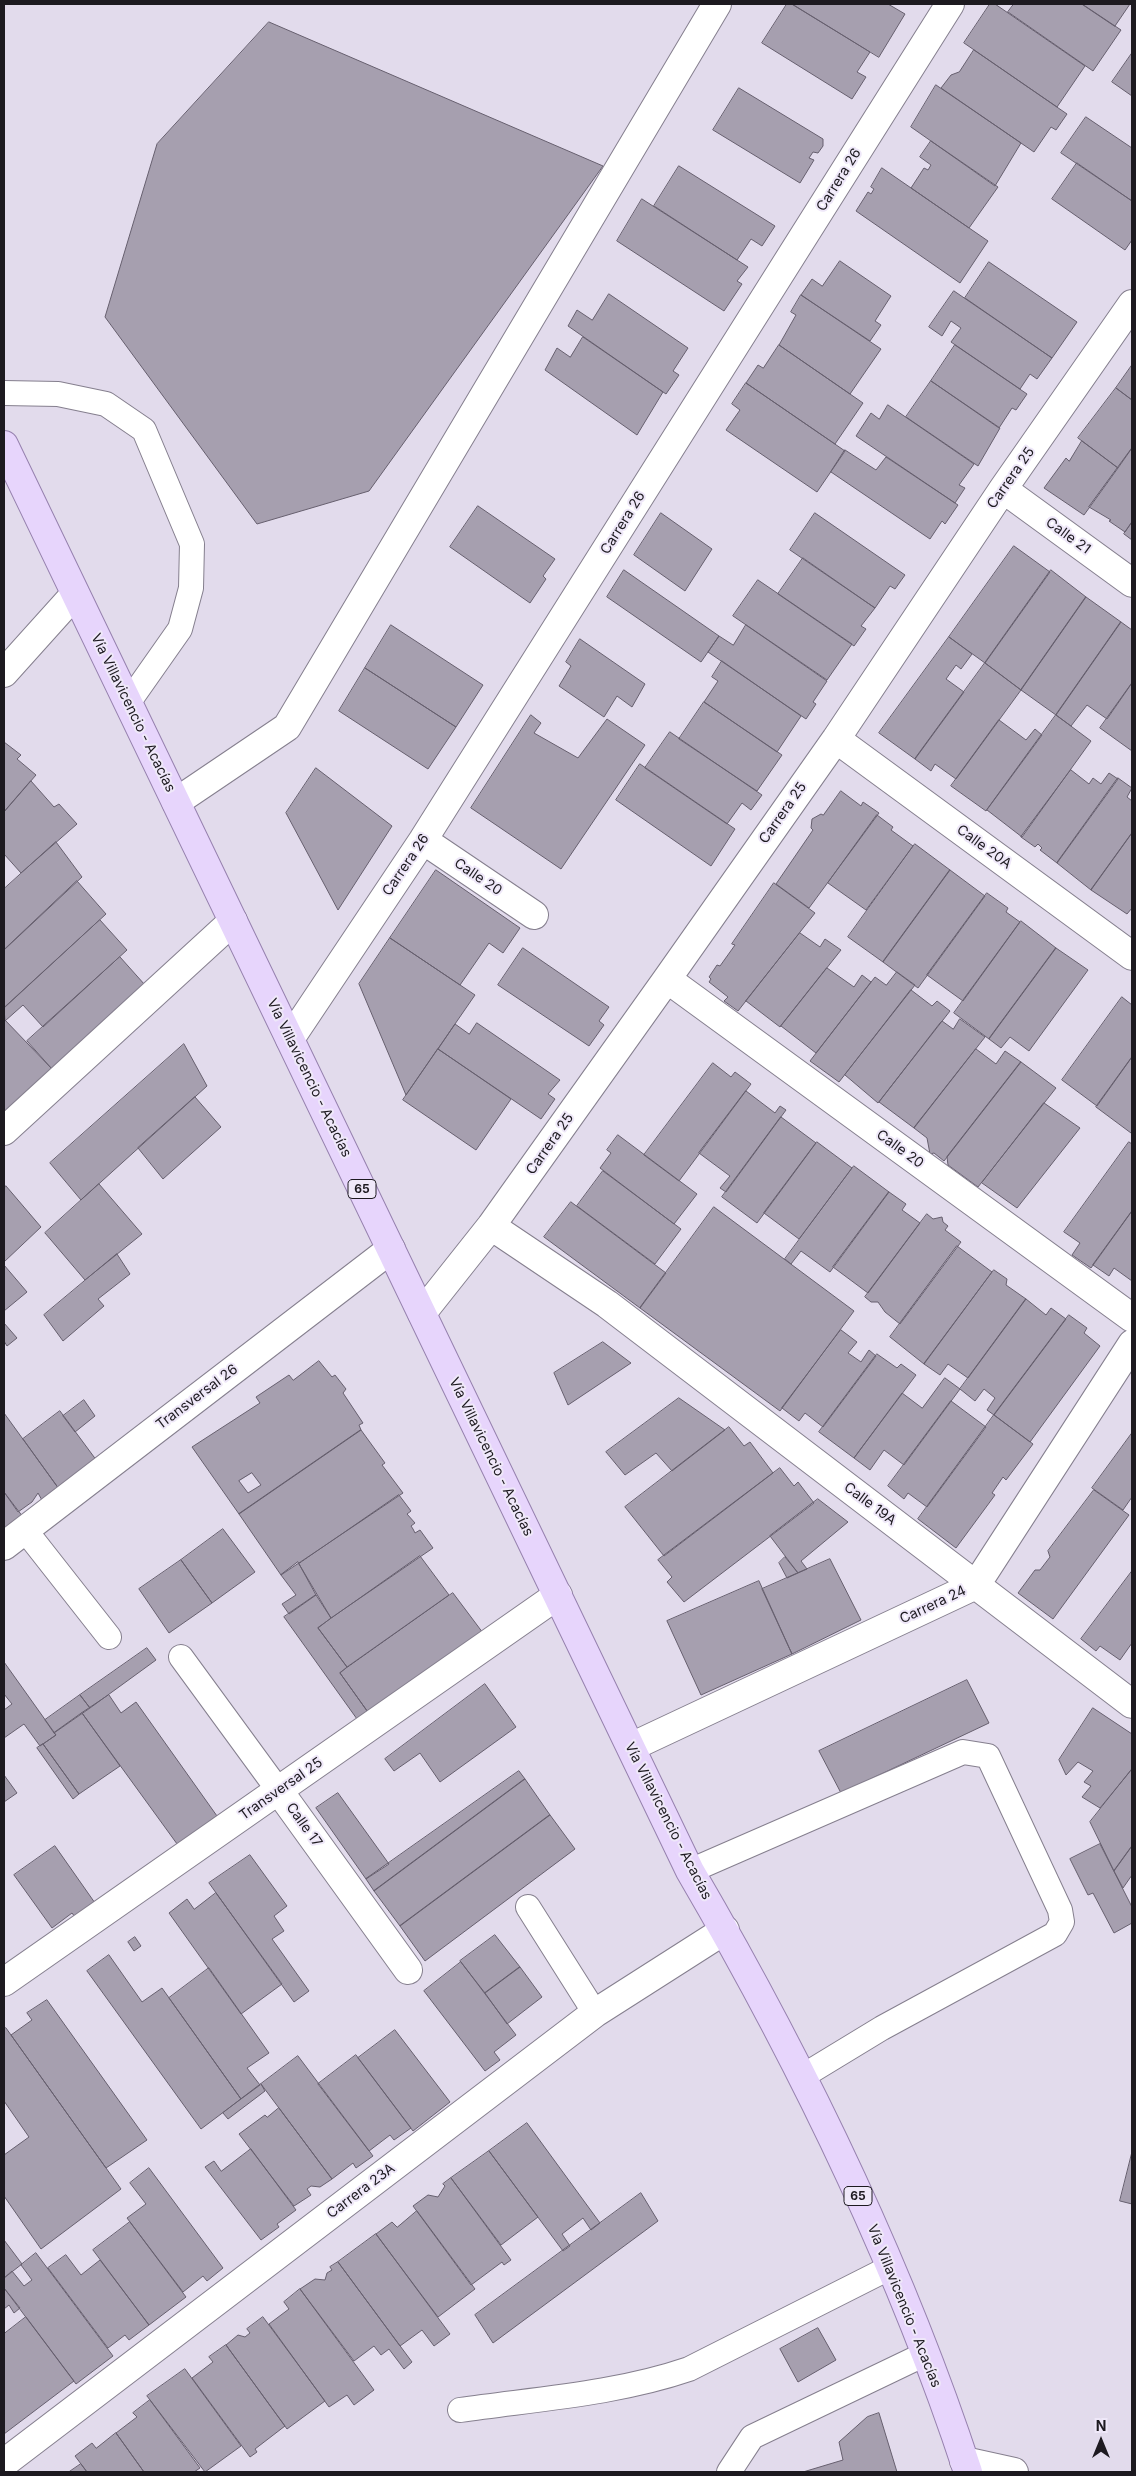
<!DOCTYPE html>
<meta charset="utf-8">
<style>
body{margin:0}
#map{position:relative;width:1136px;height:2476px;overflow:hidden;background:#e2dbec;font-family:Inter,sans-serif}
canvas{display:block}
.frame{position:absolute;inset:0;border:5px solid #1d1a20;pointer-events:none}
.north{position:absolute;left:1076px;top:2416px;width:50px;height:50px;-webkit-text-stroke:4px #efe8f9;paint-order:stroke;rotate:0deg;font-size:14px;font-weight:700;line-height:20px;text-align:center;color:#1d1a20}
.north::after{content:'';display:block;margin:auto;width:18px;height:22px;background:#1d1a20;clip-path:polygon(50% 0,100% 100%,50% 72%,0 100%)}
</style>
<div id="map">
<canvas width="1136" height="2476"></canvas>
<div class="frame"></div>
<div class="north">N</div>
</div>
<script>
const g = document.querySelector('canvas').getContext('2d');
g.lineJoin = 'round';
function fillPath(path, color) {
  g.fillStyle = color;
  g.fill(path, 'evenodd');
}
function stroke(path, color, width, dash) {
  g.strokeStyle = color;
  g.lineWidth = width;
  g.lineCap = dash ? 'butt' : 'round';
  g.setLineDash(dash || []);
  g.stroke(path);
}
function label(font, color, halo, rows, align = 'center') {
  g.font = font + ' Inter,sans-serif';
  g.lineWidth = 4;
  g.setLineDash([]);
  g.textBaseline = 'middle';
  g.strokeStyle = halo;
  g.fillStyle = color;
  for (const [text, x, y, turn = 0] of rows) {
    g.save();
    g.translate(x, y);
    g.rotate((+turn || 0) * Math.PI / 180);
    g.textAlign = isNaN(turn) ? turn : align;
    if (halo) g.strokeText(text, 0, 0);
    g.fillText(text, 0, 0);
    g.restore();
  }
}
const building = new Path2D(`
 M787,4H792L870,52L857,72L866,77L852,99L762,43Z
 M792,4H888L905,14L879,57Z
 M990,4H995L1085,66L1057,107L964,43Z
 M1014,4H1082L1121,30L1093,71L1008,12Z
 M1082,4H1130L1115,26Z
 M269,22L603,166L369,491L257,524L105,317L157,144Z
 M974,50L1067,114L1056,130L1051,127L1034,152L941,88L951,75L959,72Z
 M1132,53V96L1112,82Z
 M936,85L1021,143L995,186L911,127Z
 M739,88L823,139V146L818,153L813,152L809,158L814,160L800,183L713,130Z
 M1086,117L1132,148V201L1061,153Z
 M931,141L998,187L969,228L911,188L924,168L928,170L931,165L920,157Z
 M1077,163L1132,201V240L1125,250L1052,199Z
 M679,166L775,226L762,246L751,239L737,260L654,206Z
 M882,168L988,241L960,283L856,211L868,192L871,194L874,189L871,187Z
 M642,199L748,267L737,281L742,284L724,311L617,241Z
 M840,261L891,296L875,321L881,325L870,341L801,295L812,279L822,286Z
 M989,262L1077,322L1052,358L965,298Z
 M954,291L1052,358L1037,379L1030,374L1020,389L951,342L961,328L951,321L942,336L929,327Z
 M609,294L688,348L673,371L679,375L666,394L568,326L577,310L592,320Z
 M801,295L881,349L850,394L779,345L796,315L791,312Z
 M583,337L663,392L637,435L545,370L557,348L570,357Z
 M779,345L863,403L835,444L746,383L758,365L763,368Z
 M955,345L1027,394L1016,410L1012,408L999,428L931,381Z
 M1132,365V400L1116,388Z
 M931,381L1000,428L978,466L906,417Z
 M746,383L845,451L817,492L726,430L740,410L732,404Z
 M1116,388L1132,400V448L1118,468L1078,438Z
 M888,405L974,464L959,485L965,488L955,503L856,436L871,413L879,419Z
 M1082,441L1118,468L1084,515L1044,488L1066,458L1069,461Z
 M1132,448V522L1125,532L1109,521L1111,520L1089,507Z
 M845,450L876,470L886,457L958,505L945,524L942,521L930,539L831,472Z
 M478,506L555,559L543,576L546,579L530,603L450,547Z
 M661,513L712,549L685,591L634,555Z
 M815,513L905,575L895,589L890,586L875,608L790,550Z
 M1132,522V540L1124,534Z
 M1014,546L1050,572L985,663L949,637Z
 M803,558L875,608L861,626L866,629L854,646L778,594Z
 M624,570L719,636L701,662L607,597Z
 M1051,570L1086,597L1021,690L985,663Z
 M758,580L852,644L827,680L733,616Z
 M1086,597L1121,622L1056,715L1021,690Z
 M1121,622L1132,630V683L1107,719L1087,705L1071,726L1056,715Z
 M391,625L483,685L456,727L365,668Z
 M746,625L827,681L813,702L816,704L806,719L708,652L719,636L733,645Z
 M949,637L972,654L961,669L956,665L946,679L964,692L915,759L879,733Z
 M580,639L645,684L632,707L617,696L604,717L559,686L571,666L566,662Z
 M722,661L801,716L777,752L704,702L718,681L712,677Z
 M985,663L1021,690L956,779L935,764L931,771L915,759Z
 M365,668L456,727L428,769L339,711Z
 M1132,683V751L1100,728Z
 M704,702L782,755L757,791L679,739Z
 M531,715L541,723L534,733L578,758L607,719L645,745L561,869L471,808Z
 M1056,715L1091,741L1022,837L987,810Z
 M999,720L1026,740L1035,729L1042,735L986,811L951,786Z
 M670,732L762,795L751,810L742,803L727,824L645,768Z
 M4,742L21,755L17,759L36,775L4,812Z
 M640,764L735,829L711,866L616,800Z
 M316,768L392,826L338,910L286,813Z
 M1071,770L1089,784L1093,778L1101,784L1109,773L1118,779L1057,863L1040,850L1042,848L1038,844L1035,847L1021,837Z
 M1118,778L1132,788L1127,797L1132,801V833L1091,890L1057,863Z
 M31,781L54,807L59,804L77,824L21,873L4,854V812Z
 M841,791L861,806L863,802L879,813L809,908L776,884L813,830L811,828L812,819L821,814L823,815Z
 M877,815L893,827L891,830L913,846L866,910L828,883Z
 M1132,833V908L1127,914L1091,890Z
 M56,842L82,877L4,950V889Z
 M915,844L950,870L883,962L848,937Z
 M436,870L520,928L503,953L489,943L460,985L390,938Z
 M950,870L985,896L918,988L883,962Z
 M77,881L106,914L4,1008V950Z
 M774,883L815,913L738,1011L724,1001L728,997L709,982L711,979L709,977L717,965L720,966L735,945L732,944Z
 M987,893L1008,908L1006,912L1020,922L963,1001L927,975Z
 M100,920L127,950L43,1027L23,1005L5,1021L4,1008Z
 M1021,921L1056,948L989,1039L954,1013Z
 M800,933L820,947L825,939L841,950L780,1027L746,1001Z
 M390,938L475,995L406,1095L359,984Z
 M523,948L609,1007L599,1021L604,1025L589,1046L498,985Z
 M1056,948L1088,970L1029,1051L1010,1037L1001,1048L989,1039Z
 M120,957L145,985L52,1069L27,1041Z
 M827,968L854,987L862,975L871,982L816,1053L781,1026Z
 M897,972L915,985L839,1082L810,1061L875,977L886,985Z
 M911,990L932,1006L937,1001L950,1011L878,1103L845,1075Z
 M1122,997L1132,1005V1057L1097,1106L1062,1080Z
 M4,1019L52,1069L4,1122Z
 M960,1019L985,1037L914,1128L879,1102L940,1023L942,1021L953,1029Z
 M477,1023L560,1080L548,1094L555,1099L541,1119L438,1049L455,1024L469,1034Z
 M184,1044L207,1086L81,1200L50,1163Z
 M438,1049L511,1099L476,1150L403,1100Z
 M976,1049L996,1064L1005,1051L1021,1062L944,1161L934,1153L930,1154L927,1138L914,1128Z
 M1132,1057V1131L1131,1133L1096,1107Z
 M1021,1062L1056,1088L978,1187L948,1165L947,1157Z
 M713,1063L731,1077L735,1072L751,1084L679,1181L644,1155Z
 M746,1091L775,1113L780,1106L786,1110L726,1192L720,1188L730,1176L699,1153Z
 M195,1097L221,1127L163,1179L138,1148Z
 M1044,1103L1080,1128L1017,1208L982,1183Z
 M781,1117L816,1143L757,1223L722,1197Z
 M618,1135L697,1194L674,1224L600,1168L611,1153L607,1150Z
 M817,1142L852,1168L799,1239L764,1213Z
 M1129,1142L1132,1144V1211L1091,1268L1072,1255L1080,1243L1064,1232Z
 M854,1166L889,1192L830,1272L801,1251L791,1264L785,1259Z
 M603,1171L681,1229L655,1264L577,1206Z
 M99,1184L142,1234L85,1280L45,1233Z
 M6,1186L41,1227L4,1262V1189Z
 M889,1192L906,1204L902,1210L920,1223L868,1293L833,1267Z
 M571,1202L666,1273L640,1308L544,1237Z
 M714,1207L854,1311L780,1411L640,1308Z
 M1132,1211V1281L1114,1268L1109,1276L1093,1265Z
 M927,1214L933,1219L942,1217L943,1222L948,1226L945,1230L961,1242L900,1324L885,1312L878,1302H871L865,1297Z
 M957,1246L992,1272L924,1364L890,1337Z
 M117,1254L130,1274L98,1299L104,1306L63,1341L44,1315Z
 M4,1265L27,1292L4,1311Z
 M994,1270L1007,1279L1006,1285L1026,1299L968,1378L948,1364L940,1375L924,1364Z
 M1026,1299L1046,1315L1051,1308L1066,1319L994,1415L987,1410L995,1398L984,1389L975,1401L960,1389Z
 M1069,1315L1087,1328L1084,1333L1100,1346L1030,1442L994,1415Z
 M4,1323L17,1338L7,1346L4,1341Z
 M841,1330L857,1342L848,1353L861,1362L869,1350L876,1356L823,1427L805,1413L799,1421L782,1408Z
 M603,1342L631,1363L568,1405L554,1373Z
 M877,1354L897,1368L901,1364L916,1375L854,1458L819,1432Z
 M319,1361L332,1377L335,1375L346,1389L343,1393L363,1423L359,1425L361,1430L239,1514L192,1447L260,1403L256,1397L289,1375L293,1380ZM252,1473L261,1485L248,1493L239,1481Z
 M945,1378L960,1389L904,1465L884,1450L870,1470L854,1458L902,1393L922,1408Z
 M679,1398L725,1430L672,1471L656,1453L625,1475L606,1452Z
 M84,1400L95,1416L75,1432L63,1416Z
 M951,1401L986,1427L927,1507L908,1493L904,1499L888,1486Z
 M60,1411L97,1461L59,1489L23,1439Z
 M4,1413L59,1489L43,1502L38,1493L32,1502L18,1512L4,1492Z
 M994,1415L1033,1444L1006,1480L1003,1477L992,1493L995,1495L956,1548L918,1519Z
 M729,1427L744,1446L750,1442L773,1473L664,1556L625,1507Z
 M361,1430L385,1463L382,1465L403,1493L281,1575L239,1514Z
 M1132,1433V1497L1123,1510L1092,1488Z
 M780,1468L794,1486L798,1482L814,1503L684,1602L667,1582L672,1577L658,1560Z
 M1094,1490L1129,1515L1053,1619L1018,1593L1035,1570H1040L1050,1557L1048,1551Z
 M4,1492L23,1517L6,1530L4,1527Z
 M399,1495L411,1511L407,1514L415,1523L411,1526L413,1529L415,1533L420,1530L433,1548L331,1618L299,1564Z
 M818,1499L848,1522L801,1561L807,1569L798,1573L770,1536Z
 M223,1529L255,1572L212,1603L181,1560Z
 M420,1556L449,1595L347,1667L318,1628Z
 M785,1557L798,1573L787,1578L779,1563Z
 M830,1559L861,1620L792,1654L762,1589Z
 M181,1560L212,1603L169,1633L139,1589Z
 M298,1562L316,1595L289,1614L282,1604L296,1595L281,1575Z
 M1132,1571V1643L1120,1660L1100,1646L1096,1651L1081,1639Z
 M759,1581L792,1654L701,1695L667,1621Z
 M453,1593L483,1633L370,1715L340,1673Z
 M316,1595L331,1618L318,1628L347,1667L340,1673L370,1715L357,1719L284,1617Z
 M147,1648L156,1660L90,1708L80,1695Z
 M4,1662L56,1735L40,1746L24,1724L4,1738V1710L12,1704L4,1694Z
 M967,1680L989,1723L841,1793L819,1751Z
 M485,1684L516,1727L440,1782L420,1753L394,1771L385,1759Z
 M80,1695L90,1708L54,1733L45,1720Z
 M109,1695L121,1713L136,1702L217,1816L211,1820L210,1826L180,1848L82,1713Z
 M1093,1708L1132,1734V1769L1100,1808L1082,1797L1091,1786L1084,1782L1093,1771L1078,1762L1066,1775L1059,1760Z
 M82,1713L120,1766L79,1794L43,1744L56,1735L54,1733Z
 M43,1744L79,1794L73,1799L37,1748Z
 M1132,1769V1846L1114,1871L1090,1822Z
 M519,1771L525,1779L374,1891L366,1879Z
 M4,1775L17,1793L4,1802Z
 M525,1779L550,1815L400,1926L374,1891Z
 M338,1793L389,1864L366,1879L316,1808Z
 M550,1815L575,1849L425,1961L400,1926Z
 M1100,1844L1132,1907V1923L1114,1933L1093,1893L1088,1895L1070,1859Z
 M55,1846L95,1903L75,1917L72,1913L52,1928L14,1875Z
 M1132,1846V1875L1123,1888L1114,1871Z
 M250,1855L287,1906L274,1916L284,1931L272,1939L309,1991L294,2002L209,1883Z
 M216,1893L282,1984L241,2014L169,1913L187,1899L194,1909Z
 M495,1935L520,1967L485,1993L460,1961Z
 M135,1937L141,1946L134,1951L128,1942Z
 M109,1955L142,2002L162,1988L241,2099L201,2129L87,1971Z
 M461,1962L516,2035L494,2052L500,2060L485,2071L424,1991Z
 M520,1967L542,1997L507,2024L485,1993Z
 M209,1968L269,2053L247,2068L260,2085L241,2099L169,1998Z
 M47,2000L147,2140L106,2168L11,2035L32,2020L27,2013Z
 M6,2028L121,2189L41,2249L4,2196V2155L29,2137L4,2101V2029Z
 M395,2030L450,2102L413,2131L358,2058Z
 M356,2055L411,2128L394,2140L390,2135L369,2151L318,2084Z
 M298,2056L373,2156L356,2168L353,2163L332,2179L261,2084Z
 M261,2084L265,2091L228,2119L223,2113Z
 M279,2108L332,2179L320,2187L311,2186L307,2189L311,2195L294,2206L239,2134L265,2115L267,2117Z
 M527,2123L600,2223L591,2230L583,2218L562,2234L570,2246L563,2251L489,2151Z
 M251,2149L296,2210L277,2224L279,2227L261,2240L205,2167L214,2161L221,2171Z
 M489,2151L538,2217L501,2245L451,2178Z
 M1132,2152V2204L1120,2201Z
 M149,2168L223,2268L207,2281L203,2276L183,2292L127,2218L146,2204L130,2183Z
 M451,2178L511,2260L504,2265L502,2262L471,2285L413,2206L428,2195L438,2197L445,2186L443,2184Z
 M641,2193L658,2221L493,2343L475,2315Z
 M417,2211L475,2289L438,2317L376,2234L392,2222L397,2227Z
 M130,2222L186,2297L149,2325L93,2250Z
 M376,2234L450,2334L434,2346L422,2330L400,2346L338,2262Z
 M4,2240L22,2264L4,2278Z
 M36,2253L113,2356L76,2384L4,2288V2278L12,2271L24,2286L32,2280L21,2265Z
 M66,2255L81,2275L100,2260L149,2325L129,2340L125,2335L108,2348L48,2268Z
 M338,2262L412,2362L404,2369L389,2349L381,2355L374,2346L354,2361L300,2289L315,2279L325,2280L327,2273L332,2270L330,2267Z
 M4,2288L20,2308L14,2313L9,2305L4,2309Z
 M300,2289L374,2390L354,2405L347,2395L329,2407L269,2324L289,2309L284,2302Z
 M26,2317L74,2381L4,2434V2334Z
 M263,2317L325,2401L287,2429L226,2345L238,2335L245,2337L250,2333L247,2329Z
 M818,2328L836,2360L798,2382L780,2349Z
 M226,2345L285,2426L255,2449L257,2452L250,2457L192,2378L213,2362L209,2357Z
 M185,2369L241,2446L205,2472L147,2396Z
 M150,2400L200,2468L194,2472H144L116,2433L137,2417L133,2413Z
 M879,2413L897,2472H803L843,2460L839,2442L867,2417Z
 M116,2433L144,2472H87L75,2456L92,2443L96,2448Z
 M81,2464L87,2472H69Z`);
fillPath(building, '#a69faf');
stroke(building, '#665f6e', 1);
const service = new Path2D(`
 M4,393L58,394L106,404L144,430L192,544L191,588L180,629L128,703
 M25,1530L109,1637
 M181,1657L279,1791
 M690,1871L963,1752L988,1756L1060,1910L1062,1922L1055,1934L882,2028L803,2076
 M528,1907L595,2013
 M460,2410C536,2399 616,2394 689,2369L891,2267
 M729,2472L752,2437L925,2354`);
const minor = new Path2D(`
 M1003,489L1132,583
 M4,673L75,594
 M836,739L1132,956
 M176,802L287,727L717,4
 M423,840L534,915
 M667,979L1132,1318
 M290,1039L423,840L950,4
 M4,1131L233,921
 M491,1226L607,1304L1132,1704
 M422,1313L491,1226L667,979L836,739L1003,489L1132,304
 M4,1546L391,1249
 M631,1747L976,1585L1132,1344
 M279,1791L408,1970
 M4,1982L558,1595
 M964,2461L1014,2472
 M4,2463L595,2013L725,1930`);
const primary = new Path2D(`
 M4,445L690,1871C801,2061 899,2262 968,2472`);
stroke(service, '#857f8e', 26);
stroke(minor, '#857f8e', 30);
stroke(primary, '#9681ae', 30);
stroke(service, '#fff', 24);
stroke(minor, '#fff', 28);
stroke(primary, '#e7d5fc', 28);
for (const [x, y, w] of [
 [362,1189,28],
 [858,2196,28]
]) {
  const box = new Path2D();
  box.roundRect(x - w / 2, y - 9.5, w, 19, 4);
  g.fillStyle = '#efe8f9';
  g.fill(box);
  stroke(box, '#1d1a20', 1);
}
label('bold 12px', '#1d1a20', null, [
 ["65",362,1189],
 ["65",858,2196]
]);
label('14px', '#1d1a20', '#efe8f9', [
 ["Carrera 26",839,180,-58],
 ["Carrera 25",1011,478,-55],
 ["Carrera 26",623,523,-58],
 ["Calle 21",1068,536,36],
 ["Vía Villavicencio - Acacías",133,713,64],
 ["Carrera 25",783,813,-55],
 ["Calle 20A",984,847,36],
 ["Carrera 26",406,865,-56],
 ["Calle 20",478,877,34],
 ["Vía Villavicencio - Acacías",309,1078,64],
 ["Carrera 25",550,1144,-55],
 ["Calle 20",900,1149,36],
 ["Transversal 26",197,1397,-37],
 ["Vía Villavicencio - Acacías",491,1457,64],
 ["Calle 19A",870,1504,37],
 ["Carrera 24",933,1605,-25],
 ["Transversal 25",281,1789,-35],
 ["Vía Villavicencio - Acacías",668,1821,63],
 ["Calle 17",304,1825,54],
 ["Carrera 23A",361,2191,-37],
 ["Vía Villavicencio - Acacías",904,2306,68]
]);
</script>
